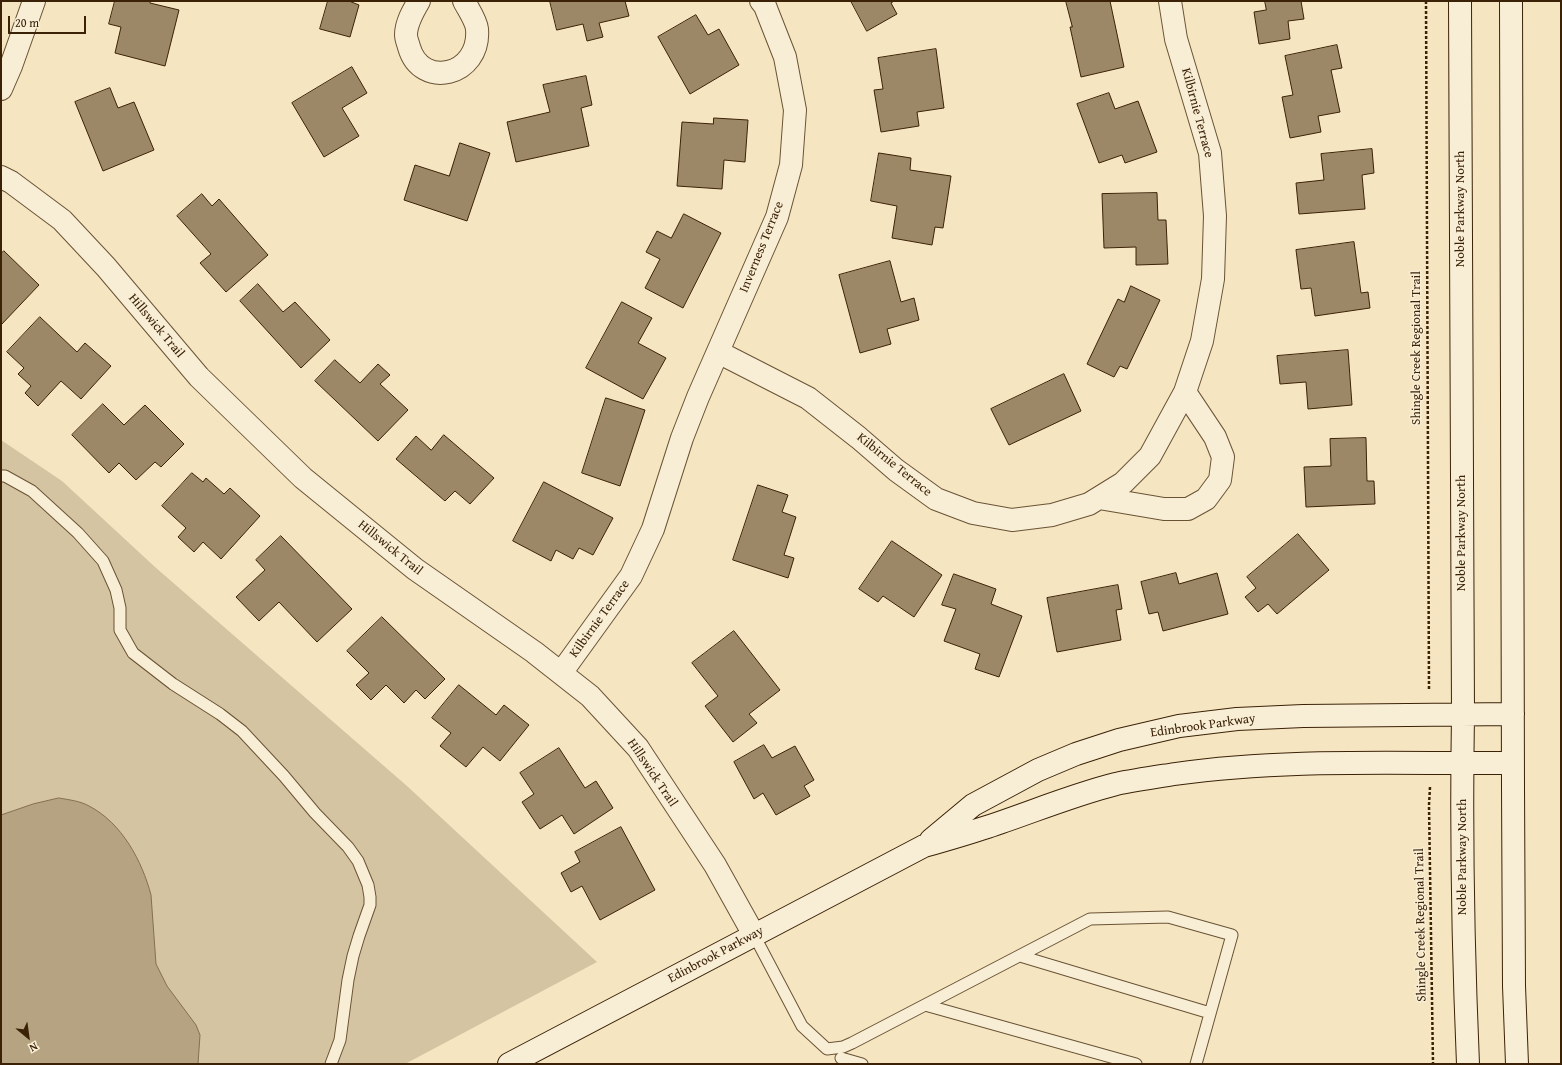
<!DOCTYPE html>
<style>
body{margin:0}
#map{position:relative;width:1562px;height:1065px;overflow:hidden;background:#f5e5c0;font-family:"Gentium Book Plus",serif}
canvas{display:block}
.frame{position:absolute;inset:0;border:2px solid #3b2207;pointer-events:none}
.north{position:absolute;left:8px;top:1017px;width:40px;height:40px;-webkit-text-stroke:3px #f8eed6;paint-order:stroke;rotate:151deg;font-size:11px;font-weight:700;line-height:16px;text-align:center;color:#3b2207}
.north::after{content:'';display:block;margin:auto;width:14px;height:18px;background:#3b2207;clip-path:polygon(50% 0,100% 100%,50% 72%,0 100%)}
.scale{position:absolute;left:8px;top:16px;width:78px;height:18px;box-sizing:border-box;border:2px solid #3b2207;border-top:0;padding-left:5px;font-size:12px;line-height:14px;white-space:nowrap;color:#3b2207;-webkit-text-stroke:3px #f8eed6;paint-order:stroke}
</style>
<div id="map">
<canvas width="1562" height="1065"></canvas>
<div class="frame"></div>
<div class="north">N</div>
<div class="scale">20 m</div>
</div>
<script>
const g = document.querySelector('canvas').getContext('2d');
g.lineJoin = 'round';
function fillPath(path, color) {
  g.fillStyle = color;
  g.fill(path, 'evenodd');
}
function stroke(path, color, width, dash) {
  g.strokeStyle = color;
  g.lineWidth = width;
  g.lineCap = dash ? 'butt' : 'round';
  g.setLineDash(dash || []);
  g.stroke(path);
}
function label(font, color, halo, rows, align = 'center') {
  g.font = font + ' "Gentium Book Plus",serif';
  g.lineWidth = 3;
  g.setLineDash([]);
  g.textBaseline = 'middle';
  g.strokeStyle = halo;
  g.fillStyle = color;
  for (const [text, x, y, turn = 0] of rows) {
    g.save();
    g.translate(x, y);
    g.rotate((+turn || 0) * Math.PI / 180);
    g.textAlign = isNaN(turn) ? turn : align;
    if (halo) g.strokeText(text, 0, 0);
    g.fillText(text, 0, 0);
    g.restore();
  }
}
fillPath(new Path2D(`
 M1,440L62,481L155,567L407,786L597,962L405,1064H1Z`), '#d5c4a1');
const water = new Path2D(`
 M59,798C70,800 80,801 89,806C122,823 142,861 151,895L156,964L167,986L196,1025L200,1035L198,1064H1V815L33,804Z`);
fillPath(water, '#b6a381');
stroke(water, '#856f50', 1);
const building = new Path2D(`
 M115,1H150V3L179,10L165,66L115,53L121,27L109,24Z
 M328,1H349L359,5L350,37L320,29Z
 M550,1H625L629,16L599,23L603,37L587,41L583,24L557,30Z
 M851,1H894L891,3L897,14L867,31Z
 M1066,1H1110L1124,67L1081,77L1070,27H1072Z
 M1265,1H1301L1304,19L1288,21L1290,39L1259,44L1254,12L1266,10Z
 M696,15L708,35L719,29L739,65L690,94L658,37Z
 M1337,45L1342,68L1331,70L1340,112L1318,116L1321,132L1290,138L1282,97L1293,95L1285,56Z
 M936,49L944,108L917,112L919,126L881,132L874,90L883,89L878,58Z
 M352,67L367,93L342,108L359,136L324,157L292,103Z
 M586,76L592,105L581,108L589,146L516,162L507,122L550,112L543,85Z
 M110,88L118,108L134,102L154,150L103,171L75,102Z
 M1109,93L1115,109L1138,101L1157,152L1125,163L1122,155L1099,163L1077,104Z
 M714,118L748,120L745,162L724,160L722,189L677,186L682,122L713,124Z
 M460,143L490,153L467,221L404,200L415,165L449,176Z
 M1372,149L1374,173L1362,175L1365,209L1299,214L1296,183L1324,180L1321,154Z
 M879,153L911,158L910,170L951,176L943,228L935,227L932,245L892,238L897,206L871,201Z
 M1157,193L1158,220H1166L1168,264L1136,265V247L1104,248L1102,194Z
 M202,194L212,206L219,199L268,255L226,292L200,263L211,254L177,216Z
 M684,214L721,233L683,308L645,288L660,259L646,252L657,231L671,238Z
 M1354,242L1361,293L1368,292L1370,308L1315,316L1311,288L1301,289L1296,250Z
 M4,251L39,285L1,325V254Z
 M890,261L901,302L914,298L919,320L887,329L891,344L860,353L839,275Z
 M258,284L283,312L295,302L330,340L301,368L240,301Z
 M1131,286L1160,300L1127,369L1120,366L1114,377L1087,364L1118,299L1124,302Z
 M622,302L652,318L638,343L666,358L643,399L586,368Z
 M40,317L77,352L85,343L111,366L81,399L61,381L38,406L25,393L31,386L18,374L24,368L7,352Z
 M1348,350L1352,405L1308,409L1306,382L1280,384L1277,356Z
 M335,360L360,383L378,364L390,375L380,384L408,410L378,441L315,381Z
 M1064,374L1081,411L1009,445L991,409Z
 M606,398L645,410L620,486L582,473Z
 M103,404L124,425L145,405L184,444L161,467L155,462L136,480L119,463L109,473L72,435Z
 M444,435L494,478L470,504L455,491L445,501L396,459L416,436L431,450Z
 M1366,438L1367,481H1374L1375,504L1306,507L1304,467L1331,466L1330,439Z
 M192,473L203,482L206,478L224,494L230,488L260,516L221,559L203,542L194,552L178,537L186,528L162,506Z
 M544,482L613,518L593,555L579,548L573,559L556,550L551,561L513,541Z
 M758,485L788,495L782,512L796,517L784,555L794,558L788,578L733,560Z
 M1298,534L1329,570L1277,614L1268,604L1258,612L1245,597L1256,588L1247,577Z
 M281,536L352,609L317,642L279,602L259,621L236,597L265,570L256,560Z
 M892,541L942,575L914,617L883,596L878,602L859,589Z
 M1176,573L1179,584L1217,573L1228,614L1163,631L1158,612L1149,614L1141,582Z
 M954,574L996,589L991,604L1022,616L999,677L975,669L980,654L944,641L956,609L942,605Z
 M1118,585L1122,609L1116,610L1121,640L1057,652L1047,598Z
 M382,617L445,679L425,699L416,690L404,703L386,685L371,700L356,685L369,673L347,651Z
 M734,631L780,690L749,714L757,723L733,742L705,706L718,696L692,663Z
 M459,685L496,715L504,705L529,725L500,761L483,747L466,767L440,746L451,733L432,718Z
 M764,745L772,758L795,746L814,780L804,786L810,796L776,815L763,793L754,799L734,762Z
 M559,748L585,788L596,781L613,808L574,834L562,815L540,829L522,802L534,794L520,773Z
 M621,827L655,890L600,920L582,886L571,892L561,873L580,862L575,852Z`);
fillPath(building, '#9c8767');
stroke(building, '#3b2207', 1);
const lane = new Path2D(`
 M1,476H5L32,491L78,533L103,561L116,590L120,608V630L133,653L173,684L220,714L242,731L284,776L315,813L348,847L358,861L368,885L370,897V905L359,936L353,956L348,980L340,1040L331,1064
 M754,935L802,1026L827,1049L843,1047L852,1043L1090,919L1168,917L1232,935L1196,1064
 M1020,956L1210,1013
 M925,1005L1136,1064
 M841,1058L862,1064`);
const street = new Path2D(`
 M419,1C413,11 406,23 406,35C406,39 408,43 409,47C421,90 481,76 477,29C476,20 468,9 464,1
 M1,89L11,66L34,1
 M1,177L11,182L62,220L106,267L199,377L303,478L415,569L534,652L590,696L638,748L715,865L754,935
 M718,352L808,398L859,438L896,470L936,499L973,513L1012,520L1052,515L1089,504L1123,483L1150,456L1185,392L1202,341L1213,279L1215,216L1210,153L1176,39L1170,1
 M1099,498L1164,509H1188L1206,499L1220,480L1223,457L1215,437L1185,392
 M561,673L631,576L653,529L682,438L698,397L777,217L791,165L795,110L785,57L765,6L761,1`);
const secondary = new Path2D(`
 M1460,1L1463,714C1461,831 1463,948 1468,1064
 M1511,1L1513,787L1514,986L1517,1064
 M931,840L973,805L1038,770L1076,754L1119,740L1179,726L1237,719L1303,716L1513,714
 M509,1064L924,846C945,840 966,834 987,827C1030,813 1072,795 1116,784C1135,780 1156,777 1175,774C1287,758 1400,764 1513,763`);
stroke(lane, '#6a5335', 13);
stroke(street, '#6a5335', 24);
stroke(secondary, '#3b2207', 24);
stroke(new Path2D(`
 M1426,1L1429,691
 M1430,787L1429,805L1433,1064`), '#3b2207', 2.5, [3, 2]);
stroke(lane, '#f8eed6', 11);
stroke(street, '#f8eed6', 22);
stroke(secondary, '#f8eed6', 22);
label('13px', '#3b2207', '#f8eed6', [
 ["Kilbirnie Terrace",1197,113,75],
 ["Noble Parkway North",1461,209,-90],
 ["Inverness Terrace",762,247,-68],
 ["Hillswick Trail",156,326,50],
 ["Shingle Creek Regional Trail",1417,348,-90],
 ["Kilbirnie Terrace",894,465,39],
 ["Noble Parkway North",1462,533,-90],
 ["Hillswick Trail",390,548,39],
 ["Kilbirnie Terrace",600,619,-54],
 ["Edinbrook Parkway",1203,726,-8],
 ["Hillswick Trail",652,773,56],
 ["Noble Parkway North",1463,857,-90],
 ["Shingle Creek Regional Trail",1421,925,-91],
 ["Edinbrook Parkway",716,955,-28]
]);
</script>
